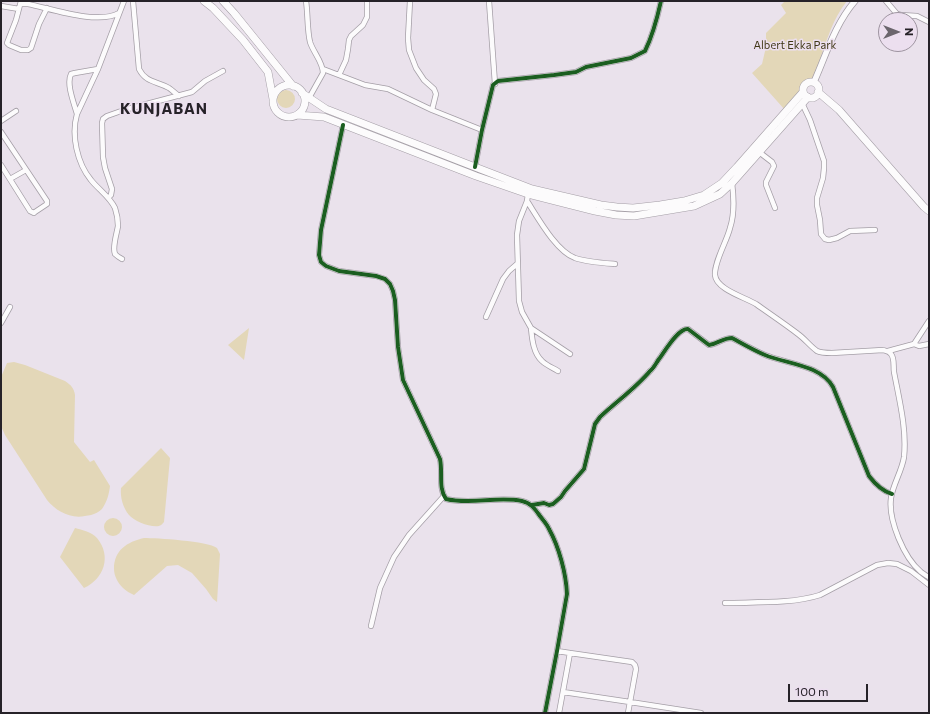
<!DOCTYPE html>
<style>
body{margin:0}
#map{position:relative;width:930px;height:714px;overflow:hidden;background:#eae2ec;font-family:Commissioner,sans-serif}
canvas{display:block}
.frame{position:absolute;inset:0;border:2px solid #262228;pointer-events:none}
.north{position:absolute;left:878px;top:12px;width:40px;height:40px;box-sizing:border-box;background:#ecdfef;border:1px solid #9d939f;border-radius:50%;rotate:90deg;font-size:11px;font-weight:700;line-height:16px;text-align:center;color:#262228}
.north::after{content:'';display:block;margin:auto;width:14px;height:18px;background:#6b656d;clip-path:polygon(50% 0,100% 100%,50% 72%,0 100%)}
.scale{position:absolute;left:788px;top:684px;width:80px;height:18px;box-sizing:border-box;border:2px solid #262228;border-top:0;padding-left:5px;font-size:12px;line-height:14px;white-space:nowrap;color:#262228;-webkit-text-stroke:3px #ecdfef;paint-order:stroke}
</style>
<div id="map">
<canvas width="930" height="714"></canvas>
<div class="frame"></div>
<div class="north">N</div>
<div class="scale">100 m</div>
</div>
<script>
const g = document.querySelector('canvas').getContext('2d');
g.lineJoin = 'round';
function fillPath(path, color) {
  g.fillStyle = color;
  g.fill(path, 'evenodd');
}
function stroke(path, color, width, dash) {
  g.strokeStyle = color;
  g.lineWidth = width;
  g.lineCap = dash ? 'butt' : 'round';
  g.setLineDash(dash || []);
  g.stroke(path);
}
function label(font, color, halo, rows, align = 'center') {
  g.font = font + ' Commissioner,sans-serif';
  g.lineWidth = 3;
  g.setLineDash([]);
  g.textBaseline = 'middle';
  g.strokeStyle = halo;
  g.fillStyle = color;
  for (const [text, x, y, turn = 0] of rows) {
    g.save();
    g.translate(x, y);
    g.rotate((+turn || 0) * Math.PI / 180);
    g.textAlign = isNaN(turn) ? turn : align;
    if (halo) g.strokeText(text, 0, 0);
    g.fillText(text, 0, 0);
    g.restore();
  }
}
fillPath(new Path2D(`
 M785,1H847C833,18 826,42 819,63C818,67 817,71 815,75C808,90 797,100 785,110L752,73L762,64L766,47V33L786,13L781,5Z
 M277 99a9 9 0 1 1 18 0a9 9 0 1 1-18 0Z
 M249,328L244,360L228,345Z
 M14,362L25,365L65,381C71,385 74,388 75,395L74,442L90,462L94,460L110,486C109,494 107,502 102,509C99,512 95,514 91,515C90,515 86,516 85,516C70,519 56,511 47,500L5,435L1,426V377L7,363Z
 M161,448L170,458L164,522C162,524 162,525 159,526C151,528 134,521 129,515C123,508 120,497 121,488Z
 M104 527a9 9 0 1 1 18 0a9 9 0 1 1-18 0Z
 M75,528C82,530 92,532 97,538C112,556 104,579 84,588L60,557Z
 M144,538C156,538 208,541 217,548C218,550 219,552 220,554L217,602L213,599L206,589L192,573L178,565L167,566L134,595C130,593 126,591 123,588C118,583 114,576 114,569C114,550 127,542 144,538Z`), '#e3d7b8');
const minor = new Path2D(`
 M21,1L16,20L7,43L9,45L21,50H28L31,48L39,24L47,8
 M133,1L139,69C146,83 157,81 169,88C172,90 175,93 179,96
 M306,1C308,14 307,29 310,42C313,52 323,62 323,73L309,98
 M410,1L408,38L409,50L416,68L424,80L434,89L436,94L432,110
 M489,1L495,84
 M886,1L897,14L901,15L917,16L929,22
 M21,4H28C52,9 98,25 119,13
 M1,6L19,9
 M323,69L365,85L388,89L432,110L482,130
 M339,75L346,60L348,49L349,40L351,36L363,25L367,17V1
 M802,103L810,120L824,161V168L823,178L817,198V205L820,220L821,234L825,239L829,240L837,238L850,231L875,230
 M77,114C74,103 66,84 71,74L75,73L98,69
 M1,121L16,111
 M343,125L321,230L319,255L321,262L326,266L339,271L376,276L385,279L390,284L393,291L395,300L398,347L403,380L440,459C443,473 438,488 446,499C471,505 497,496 522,501C531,503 535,509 540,516C543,520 547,524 549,529C559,547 566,573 567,594L557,651L545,713
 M1,132L47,201V204L35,212L34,213L30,211L1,165
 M759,152L772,162L774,166L766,182V185L775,208
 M475,167L482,130L493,85L498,81L554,75L576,72L586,67L631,58L645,51C653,35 657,19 661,1
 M10,179L26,170
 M732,183C734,198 735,213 730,228C727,241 714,262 715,275C716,289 744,297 756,304C770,314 785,324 798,334C805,339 810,346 817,351C821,353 827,353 832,353L883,350C886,351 889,351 891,354C895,359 893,366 894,372C899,399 907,429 904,457C902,471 893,484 891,498C888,520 904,558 921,572C924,574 926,576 929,577
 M528,194L527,201L519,221L517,235L519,301L522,312L531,328L570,354
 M108,198L111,195L112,189L105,168L103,157L102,123L103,119L107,116L124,110L192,92L205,81L223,71
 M527,201C538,218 556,251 575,258C587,262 602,263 615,264
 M122,259C120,258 117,256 115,254C112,247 117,233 118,226C118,220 117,214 115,208C110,197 98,189 91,180C77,163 71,135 77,114L98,69L124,1
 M486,317L503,279L509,271L517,264
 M1,323L10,307
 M531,328C532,338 533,353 542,361C546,365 553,368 558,371
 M914,344L919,346L929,344
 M888,351L914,344L929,321
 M532,505L544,503L549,505L553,504L561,497L565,491L584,469L595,424L600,417C616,402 637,387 650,371C654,368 656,363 659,359C665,351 678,328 688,329L709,345C717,344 723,338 732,338C743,344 753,350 765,355C787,364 821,365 833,387L869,476C875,484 882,491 892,494
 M725,603C756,602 792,604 820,595L877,565L888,563L897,564L911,571L929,585
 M371,626L380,588L394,557L409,535L444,496
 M557,651L570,653L559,713
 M570,653L632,662L635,665L636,669L630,702L701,713
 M563,692L630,702L628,713`);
const tertiary = new Path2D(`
 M814,82C826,55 835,24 855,1`);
const primary = new Path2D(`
 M204,1L213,8L243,40L268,72L273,99
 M223,1L234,13L293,86
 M803 90a8 8 0 1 1 16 0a8 8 0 1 1-16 0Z
 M273 101a16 16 0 1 1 32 0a16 16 0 1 1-32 0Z
 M818,92L839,110L924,207L929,211
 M302,93L326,109L475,167L532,189L601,205L617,207L633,208L660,205L684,201L704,195L722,183L737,167L803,92
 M297,115L324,117L476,176L528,194L595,211L616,215L634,216L694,206L720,194L732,183L808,97`);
stroke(minor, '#a49ea6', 6);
stroke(tertiary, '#a49ea6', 7);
stroke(primary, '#a49ea6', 8);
stroke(minor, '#fcfbfc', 4.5);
stroke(tertiary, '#fcfbfc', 5.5);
stroke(primary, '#fcfbfc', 7);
stroke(new Path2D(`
 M343,125L321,230L319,255L321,262L326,266L339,271L376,276L385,279L390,284L393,291L395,300L398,347L403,380L440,459C443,473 438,488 446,499C471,505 497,496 522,501C531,503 535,509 540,516C543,520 547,524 549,529C559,547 566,573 567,594L557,651L545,713
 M475,167L482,130L493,85L498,81L554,75L576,72L586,67L631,58L645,51C653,35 657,19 661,1
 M532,505L544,503L549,505L553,504L561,497L565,491L584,469L595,424L600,417C616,402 637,387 650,371C654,368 656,363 659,359C665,351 678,328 688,329L709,345C717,344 723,338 732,338C743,344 753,350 765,355C787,364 821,365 833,387L869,476C875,484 882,491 892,494`), '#1b5e20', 4);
label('11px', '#403816', '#ecdfef', [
 ["Albert Ekka Park",795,45]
]);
g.letterSpacing = '1px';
label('bold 15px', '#262228', '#ecdfef', [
 ["KUNJABAN",164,109]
]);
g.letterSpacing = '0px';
</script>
